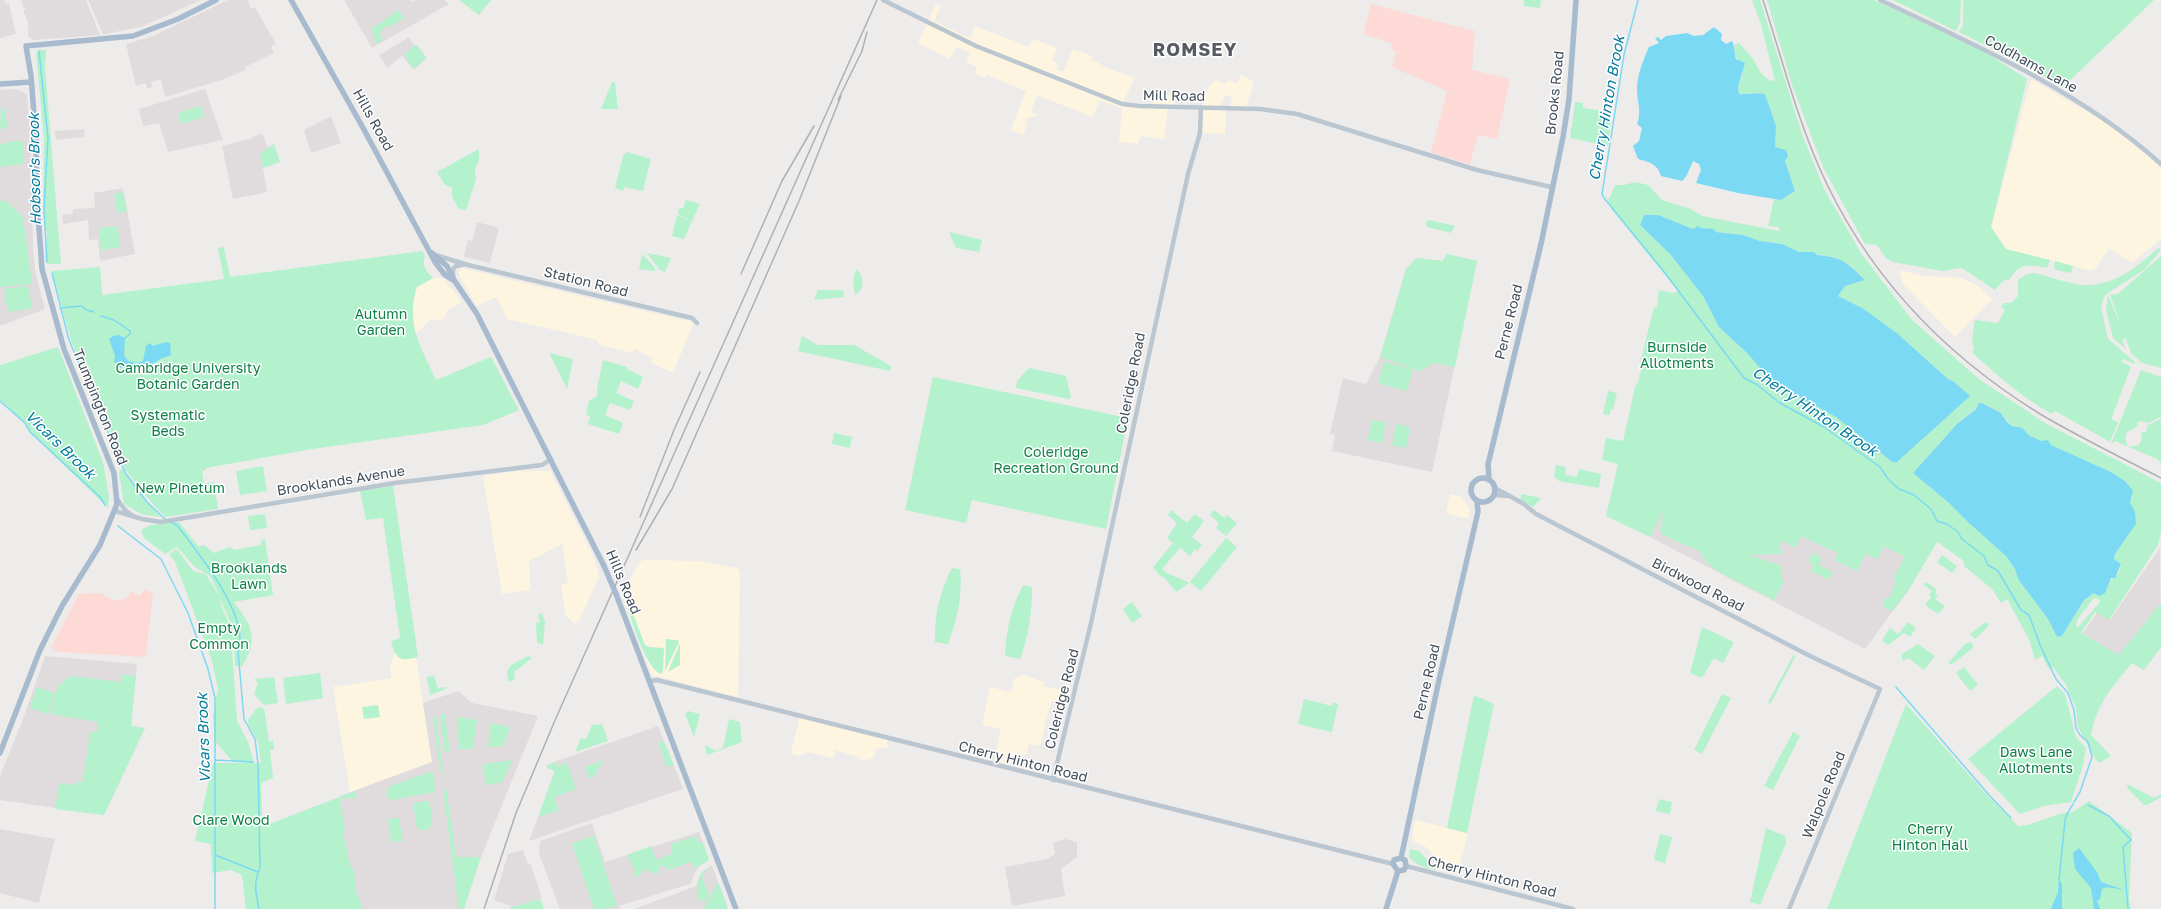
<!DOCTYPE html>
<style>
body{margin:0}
canvas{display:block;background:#eeebeb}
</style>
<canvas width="2161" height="909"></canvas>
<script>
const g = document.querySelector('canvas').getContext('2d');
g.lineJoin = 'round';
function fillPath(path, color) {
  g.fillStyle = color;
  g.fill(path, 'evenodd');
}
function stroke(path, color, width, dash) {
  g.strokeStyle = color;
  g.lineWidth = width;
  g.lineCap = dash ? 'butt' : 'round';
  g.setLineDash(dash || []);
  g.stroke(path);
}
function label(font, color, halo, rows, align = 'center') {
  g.font = font + ' "Golos Text",sans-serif';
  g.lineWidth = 3;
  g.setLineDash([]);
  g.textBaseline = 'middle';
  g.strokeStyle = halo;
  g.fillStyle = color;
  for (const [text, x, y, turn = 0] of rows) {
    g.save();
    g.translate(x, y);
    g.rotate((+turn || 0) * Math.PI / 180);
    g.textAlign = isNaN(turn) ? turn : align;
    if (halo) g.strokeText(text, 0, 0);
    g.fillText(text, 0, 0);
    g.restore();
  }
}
fillPath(new Path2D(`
 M936,4L941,6L934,21L967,37L971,38L975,26L1029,47L1033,39L1057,48L1052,61L1058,63L1057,70L1063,72L1073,49L1092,56L1091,60L1101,64V66L1135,78L1122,104L1151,106L1153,102L1150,98L1153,91L1169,96L1171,92L1177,94L1174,107H1168L1164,140L1141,136L1138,144L1119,142L1122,108L1100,101L1093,117L1037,95L1031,112L1037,114L1036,117L1031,116L1030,119L1026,118L1025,122L1028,123L1023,135L1011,130L1026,91L987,75L986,78L975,74L977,67L966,62L970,53L966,51L956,47L950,59L918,43Z
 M1241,75L1254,82L1246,107L1230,106L1233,97L1225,95L1220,107L1226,108L1225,134L1200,133L1201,107L1208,88L1215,80L1226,84L1228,80L1237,83Z
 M2031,79L2115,128L2161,168V239L2132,263L2109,248L2096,268L2091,271L2073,266L2006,249L1991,228Z
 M461,268L679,319L694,322L673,373L651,363L653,358L635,349L632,353L599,345L598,340L507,319L496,297L477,306L458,274Z
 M1899,270L1924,276L1961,278L1977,285L1992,299L1955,337L1903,284Z
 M433,278H443L462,302L447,311L445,318L437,321L432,319L415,334L412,302L417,287Z
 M518,471H550L595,560L599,577L580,619L575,624L565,615L561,584L568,583L562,544L529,561L530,590L502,594L483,476Z
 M1450,494L1461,497L1470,509L1468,519L1446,513Z
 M644,560L700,561L737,568L740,571L738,697L652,675L620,590L627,584L640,562Z
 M414,646L432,762L350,793L333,687L391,678L390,669L395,651Z
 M1024,675L1044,682L1043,686L1070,692L1068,705L1051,701L1040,746L1029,744L1026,755L1016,753L1013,765L994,760L1001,729L982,725L990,687L1011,692L1014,679Z
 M801,713L886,735L888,747L876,749L874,758L861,761L859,757L835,750L833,758L809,752L797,756L791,753Z
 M1415,820L1468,833L1459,868L1453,871L1450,870L1426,847L1413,842L1412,838Z`), '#fdf5e0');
fillPath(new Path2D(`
 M0,0H4L6,4L9,3L16,34L0,38Z
 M21,0H86L100,35L33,40L28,36V22L23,10L28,8L23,7Z
 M88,0H201L141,27L105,34H103Z
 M228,0H248L251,9L255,7L276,44L271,46L274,53L245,67V70L222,80L165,97L161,79L151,82L152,87L147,89L146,83L136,86L126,44L153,36Z
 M344,0H411L412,2L416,0H444L449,4L372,48Z
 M409,37L414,45H417L427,58L414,70L402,56L387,68L379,55Z
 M16,89L22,91L27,95L31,141L33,251L36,275L45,309L0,326V90Z
 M205,89L223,140L168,152L159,123L143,126L139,109Z
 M331,116L341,143L311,153L304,130Z
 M84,129L85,137L56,140L55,131Z
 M262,133L268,147L274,144L280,162L263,168L267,192L233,199L222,146L249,139Z
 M123,188L135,254L100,261L98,239L89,240L88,220L63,224L62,215L72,214L74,209L95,208L94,193Z
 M477,222L499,228L490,263L464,257L468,240L472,241Z
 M1447,254L1477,261L1432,472L1332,451L1335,435L1330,433L1343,378L1366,384L1380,357L1406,269L1416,258L1443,261Z
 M1728,379L1937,541L1908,591L1865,649L1650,537Z
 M2160,548L2161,647L2144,670L2082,634L2097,613L2110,620Z
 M45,656L137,664L131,726L145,728L104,815L0,800V776L23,719Z
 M458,691L472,703L538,716L475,872L464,909H261L340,796L432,762L423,703Z
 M658,726L683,789L529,841L555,773L554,762Z
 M592,823L605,862L699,832L709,860L698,867L690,884L619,906L620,909H560L539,854L540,841Z
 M0,829L55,839L39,903L0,893Z
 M1065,839L1077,842V857L1061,869L1065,896L1012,906L1005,867L1047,859L1055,854L1053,843Z
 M523,850L528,864L531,865L542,898L513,907L494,900L508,854Z
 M712,865L728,909H634L696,886L701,873Z`), '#e0dcdd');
fillPath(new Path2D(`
 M1371,4L1475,31L1472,70L1510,79L1497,139L1478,135L1470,164L1431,153L1447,91L1392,67L1396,52L1392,49L1391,43L1363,34Z
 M144,589L153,594L146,657L60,652L51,648L79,594L100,593L115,601L127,598L131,591L140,596Z`), '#fddad6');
fillPath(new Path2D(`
 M459,0H491L479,15Z
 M1524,0H1541L1540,8L1524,6Z
 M1752,0H1760L1802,134L1824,189L1861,253L1912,320L1979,379L2045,423L2161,483V532L2158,545L2109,620L2095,612L2081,633L2119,655L2161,603V647L2144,670L2132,663C2112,687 2097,703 2091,735L2111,756L2099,763L2093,755L2078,727L2076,708L2066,685L2053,667L2049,669L2042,656L2035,660L2029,639L2007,599L2001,603L1992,589L1964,566V561L1937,542L1908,591L1892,611L1883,607V600L1890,597L1895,584L1894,577L1905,557L1884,546L1877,559L1866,554L1857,571L1835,560L1838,553L1801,536L1795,548L1783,540L1778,549L1784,552L1779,554L1748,555L1782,566L1781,576L1784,582L1774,600L1721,573L1707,563L1699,551L1663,535L1660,531L1664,510L1650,537L1606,516L1618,464L1602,460L1606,438L1623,441L1636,383H1638L1642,365L1640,364L1654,307H1657L1659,290L1674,293L1678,291L1613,211L1607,201L1610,200L1604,197L1610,198L1615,185H1624L1635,182L1648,185L1662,200L1691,209L1702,216L1779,231V227L1768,226L1774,199L1781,200L1795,191L1785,161L1788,156L1786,150L1775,147L1776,126L1765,94C1756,92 1748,95 1739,94L1738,87L1743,72L1734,52L1735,45L1739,43C1743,48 1748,52 1752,57C1758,67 1762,80 1775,81L1761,24ZM1644,215H1657L1693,229H1714L1716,232L1743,235L1760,241L1782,244L1799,252L1834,257L1851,266L1865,280L1845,286L1838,296L1864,309L1898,334L1948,379L1954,382L1969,396L1896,463L1891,461L1836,417L1780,387L1764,373L1748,354L1719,327L1703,296L1670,254L1640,225ZM1982,403L2001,413L2010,424L2030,436L2111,472L2125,481L2132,497L2130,502C2141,527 2129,533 2115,554L2114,559L2121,564L2119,572L2109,582L2105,591L2101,594L2094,593L2084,600L2062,636L2057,637L2048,619L2018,579L2015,569L2006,556L1949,503L1913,473L1957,424ZM2094,598L2099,599L2100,602L2078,627L2076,626L2077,620Z
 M1767,0H1874L1980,49L2027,79L1991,227L2006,249L2050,260L2047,268C2031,264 2018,263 2010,279L2003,281L1995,290L1962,268L1942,271L1893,262L1886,258L1877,245L1865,244L1823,167L1792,85Z
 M1893,0H1961L1960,23L1956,31Z
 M1963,0H2154L2062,88L2025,65L1959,32L1963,25Z
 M399,10L404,18L394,25C383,27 386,26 379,34L383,40L377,44L371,29Z
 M414,46H417L426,58L414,69L404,55Z
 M39,50H46L45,68L61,264H48L45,261L47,233L43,217V204L44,139L36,52Z
 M612,82H615L618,109H601Z
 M1575,102L1583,103V108L1612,112L1608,146L1570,138Z
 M200,106L204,117L181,124L178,113Z
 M1,107L5,110L7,126L6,128L0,129Z
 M22,140L24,154L23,164L0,167V144Z
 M274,144L280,162L263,168L260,154Z
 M479,149V160L475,169L476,179L466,210L459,209L452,197V188L445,185L437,172Z
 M627,152L651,159L643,191L624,187L623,191L615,188L623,156Z
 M123,192L127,211L117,213L114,194Z
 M0,200L9,203L23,217L32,284L0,287Z
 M686,200L700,204L692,221L678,214L679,208H683Z
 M677,215L692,221L684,239L672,236Z
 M1429,220L1455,226L1451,233L1427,227L1426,222Z
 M117,226L121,247L101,250L99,228Z
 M949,232L982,240L979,252L956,248Z
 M224,247L230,277L422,251L425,256C422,266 426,271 433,278L417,287C405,324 421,347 436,380L491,357L519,410L483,425L312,449L206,468V470L202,471L204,483L214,482L218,509L165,517L146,496L126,470L71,340L52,271L100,267L102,295L224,279L218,248Z
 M2158,248L2161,250L2145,269L2105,295L2101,307L2108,339L2135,362V364L2123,359L2121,361L2131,367L2111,419L2118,422L2110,442L2055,411L2052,414C2024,399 1996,375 1972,352L1974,348L1972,339L1975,320L1998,323L2005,310L2001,307L2004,303H2011L2018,296V280L2027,274L2035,273C2050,277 2067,283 2083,285C2112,287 2138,267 2158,248Z
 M647,253L671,258L665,272L660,270Z
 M642,254L655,268V271L639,269Z
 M1447,254L1477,261L1455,367L1435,363L1420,371L1380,357L1406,269L1416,258L1443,261Z
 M2161,256V368L2142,363L2131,353L2110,295L2118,294Z
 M2055,261L2073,266L2071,273L2056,270L2054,267Z
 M856,269C865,276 865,290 855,295L853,282Z
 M28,286L32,308L8,312L4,289Z
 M818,290H843L844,297L814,300Z
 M2108,295L2126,338L2122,340L2126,349L2113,338L2106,310Z
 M802,336L818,345H854L891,366L890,371L798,351Z
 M58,347L103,462L109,496L108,508L30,432L27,425L0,400V365Z
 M549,353L573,359L567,389Z
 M603,360L627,367V369L643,377L638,389L621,381L616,393L634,401L630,410L610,403L605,415L623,423L619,434L588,424L590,416L586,415L589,401L597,396V389Z
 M1384,362L1413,369L1407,391L1378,383Z
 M1029,368L1066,376L1071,397L1069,399L1016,388L1017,381Z
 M2141,370L2161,377V417L2148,423L2140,421L2137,423L2138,426L2127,432L2125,438L2128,447L2139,445L2142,439L2141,432H2146L2148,425L2161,419V463L2157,459L2115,441L2111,444Z
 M933,377L1128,418L1106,529L972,500L966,523L905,510Z
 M1608,391L1617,393L1613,410L1611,409L1609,415L1603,414Z
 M1372,420L1386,422L1382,443L1368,440Z
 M1396,424L1410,427L1406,448L1392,445Z
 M834,433L852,437L850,448L832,444Z
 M1556,465L1566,467L1565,475L1577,477L1579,469L1601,474L1599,488L1559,481L1554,476Z
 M263,466L267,491L240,495L236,471Z
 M122,468L144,499L161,517L141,514L124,504L119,473Z
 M393,486L418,657C399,662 396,659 391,641L400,638L383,518L366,520L360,491Z
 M1522,494L1541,498L1533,507L1520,499Z
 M1171,510L1187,523L1195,514L1204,521L1192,537L1202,545L1197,551L1195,549L1190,556L1180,548L1162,569C1171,577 1180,577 1189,583L1176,592L1163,576L1161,577L1153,567L1173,543L1167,538L1177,523L1168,515Z
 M1214,510L1224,518L1227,515L1237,523L1226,536L1216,528L1219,523L1210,515Z
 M265,514L267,528L250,530L248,516Z
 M179,522L198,546L204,545L214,553L230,547L234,550L261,545V540L265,539L273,595L234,602C251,625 260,639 242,666H235L234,644L232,651L237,721L248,742L254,763L233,762L215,741L213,717L218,689L212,661L175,562L169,554L177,549L193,571L206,574L219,596L223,611L235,634L214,584L210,576L195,567L177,547L165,554L144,538L141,530L151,525Z
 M1226,538L1237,547L1201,591L1190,582Z
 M1812,553L1822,558L1819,565L1833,572L1828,580L1811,571L1814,565L1808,562Z
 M1942,555L1957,566L1952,573L1937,562Z
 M952,568L960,569C963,595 957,620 948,644L935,642C934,616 940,591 952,568Z
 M1926,582L1937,590L1935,594L1938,596L1935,599L1945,606L1938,614L1925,605L1931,597L1929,595L1932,591L1924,585Z
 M1023,585L1032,587C1032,612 1029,635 1020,659L1005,656C1006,631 1011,608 1023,585Z
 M1132,602L1142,616L1132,623L1123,609Z
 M628,603H633L632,611L645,645L649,647L664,648L663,672L661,674C645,668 633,621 626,605Z
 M542,613L545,622L543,645L537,642L536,623L540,622L538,615Z
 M1908,622L1916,628L1910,637L1904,633L1888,645L1882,640L1890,628L1898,634Z
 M1986,622L1989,626L1975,639L1970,634Z
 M1702,627L1734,642L1723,663L1714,658L1702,678L1690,673Z
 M666,639L677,640L679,642L665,671Z
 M1971,642L1974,647L1951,665L1948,663L1965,644Z
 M680,643V665L668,672Z
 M1918,644L1935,656L1924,670L1908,658L1902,661V654Z
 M1794,654L1795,657L1771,703L1769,704L1768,702Z
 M528,656L532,658L514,672L515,679L509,682C502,664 517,663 528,656Z
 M1964,667L1978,685L1970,691L1956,673Z
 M320,673L323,698L286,704L283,678Z
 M122,675L136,676L131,726L145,728L104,815L55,809L59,783L76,785L77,781L83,782L90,732H97L98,722L50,714L58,686L70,676L121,682Z
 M434,676L438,688L450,687L430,695L427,677Z
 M274,677L278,703L264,705L254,694L258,682L254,679Z
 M2057,686L2065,694L2076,737L2086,748L2083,765L2071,802L2044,806L2020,814L1968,759Z
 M37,687L55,693L48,714L30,708Z
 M1722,694L1731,698L1702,754L1694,750Z
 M1474,695L1494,704L1467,833L1447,828Z
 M1304,699L1332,706L1333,702L1338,704L1332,732L1298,724Z
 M1906,704L1985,793L2018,826L2028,825L2059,814L2073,812L2089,801L2132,833L2129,899L2131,909H1827Z
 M378,705L380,717L364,719L362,707Z
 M258,707L264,708L269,741H273L274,750H270L273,778L261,783L262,827L355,791V798L340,799L345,830L343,833L350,865L354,871L356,892L363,909H246L242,875L231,870L212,873L211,844L195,841L213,763H261L258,742L248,724V720Z
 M688,711L700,714L694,737L685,714Z
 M445,714L450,752L445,753L440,715Z
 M433,716H436L443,773L440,771Z
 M457,717L477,720L473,748L459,750Z
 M729,719L740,722L742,742L707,755L705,745L716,751L723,748Z
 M491,723L510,727L503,746L488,747Z
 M602,724L608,741L575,752L581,738L586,739L592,725Z
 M1793,732L1800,736L1773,790L1764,786Z
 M664,741L674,765L667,767L658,743Z
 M512,760L502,782L486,785L483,764Z
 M604,760L595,774V776L589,779L585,767Z
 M556,762L558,766L567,763L576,789L554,797L559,810L538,817L554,773L553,770L547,768V765Z
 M430,772L434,774L435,792L392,800L388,798L387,790L390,786Z
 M2127,784L2154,798L2161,794V797L2147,805H2144L2128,789Z
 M446,788L456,857H481L464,909H459L443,791Z
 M1660,799L1672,802L1670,814L1655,811Z
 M429,801C431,814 439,835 417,829L413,803Z
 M399,818L403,841L391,842L388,819Z
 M1766,828L1785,836L1786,843L1760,905L1750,902Z
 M1660,834L1672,837L1665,863L1654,860Z
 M594,836L617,906L607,909H594L572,843Z
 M696,836L699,844L703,842L709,860L693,869L694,865L690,862L670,870L660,865L658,873L655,874L644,869L640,875L634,877L633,874L636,873L635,870L627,855L651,846L656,860L672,854L671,844Z
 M1410,849L1419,851L1437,870C1427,868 1416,866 1409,857Z
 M708,867L703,875L704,877L701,878L708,892H710L705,902L699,900C695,887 697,874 708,867Z
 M719,884L728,909H704L716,885Z
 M540,899L544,909H509V908Z`), '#b3f2cc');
fillPath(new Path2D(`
 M1714,27L1722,34L1721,40L1726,44L1732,41C1735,47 1734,53 1736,59L1745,63L1738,87L1739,94C1748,95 1756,92 1765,94L1776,126L1775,147L1786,150L1788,156L1785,161L1795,191L1781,200L1738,193L1696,183L1701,170L1699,164L1693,161L1687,175L1682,181L1661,176C1658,164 1649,162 1638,159L1633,146L1639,141L1642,128L1637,124C1642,112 1637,101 1637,89C1637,75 1643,61 1649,47L1659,43L1655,38L1658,37L1661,40L1666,36L1687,33L1694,36L1703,35Z
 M1644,215H1658L1693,229L1698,226L1700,228L1714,229L1716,232L1743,235L1760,241L1782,244L1799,252H1814L1817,255C1842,257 1848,263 1865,280L1845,286L1838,296L1864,309L1898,334L1948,379L1954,382L1970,396L1896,463L1891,461L1836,417L1780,387L1765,374L1748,354L1719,327L1703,296L1670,254L1640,225Z
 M118,335L125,338L124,355L128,361L137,363L143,361L146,346L150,343L153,346L166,342L170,343L171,355L160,359L149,367L121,368L114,362L115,356L109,339L113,336Z
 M1979,403H1982L2001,413L2007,422L2012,426L2022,428L2030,436L2042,441L2048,440L2051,445L2111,472L2125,481L2133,491L2130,502L2135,512L2136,524L2115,554L2114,559L2121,564L2115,578H2111L2105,593L2099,596L2094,593L2084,600L2062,636L2057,637L2048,619L2018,579L2015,569L2006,556L1968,522L1949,503L1913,473L1957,424L1976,409Z
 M2079,848L2097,872L2101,882L2124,890L2107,887L2102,889L2100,899L2097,901L2100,909H2094L2091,888L2075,869L2073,853Z
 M2059,879L2062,884V909H2051L2058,892Z`), '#7cd9f3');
stroke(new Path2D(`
 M1638,0L1624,55L1602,194L1604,198L1665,273L1744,378L1756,384L1780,403L1824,427L1880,467L1888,479L1899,489L1914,495L1931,509L1937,521L1947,524L1958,532L1962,539L1984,556L1988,565L1998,571L2021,610L2029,615L2040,645L2056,679L2068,693L2074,710L2076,728L2080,735L2088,742L2092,757L2080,792L2074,802
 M39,51L48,138L44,209L47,262
 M52,273L69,340L126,474L147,502L166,520
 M60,308L82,306L86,310L94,312
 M101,316L114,320L130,331V334L125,338
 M0,401L25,423L30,432L100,497L105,505
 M171,522L177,525C197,552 251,616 238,651L244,719L255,739L258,763L260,868C253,883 256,894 259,909
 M118,526L161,559L188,613L208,669L215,698V909
 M1896,687L1989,795L2011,818
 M215,760L253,762
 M2088,805L2109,816L2131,840L2123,847L2128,909
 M215,855L258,872
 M2059,880L2065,820L2067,814L2073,804`), '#7cd9f3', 1.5);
stroke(new Path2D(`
 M883,0L976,46L1122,104L1139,106L1260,109L1297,114L1477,170L1551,187
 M1880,0C1976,45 2082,92 2161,164
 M435,255L468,265L692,318L697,323
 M453,277V269L456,266L462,265
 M1495,488L1524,504L1536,514L1810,656L1880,689L1789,909
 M1494,495L1508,496
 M117,499L126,511L132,515
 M115,511L142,519L161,522L395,483L542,465L551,459
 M649,681L657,680L1393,864
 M1053,780L1091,623L1188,174L1200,133L1201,107
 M1406,866L1573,909`), '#bac6d0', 4.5);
stroke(new Path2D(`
 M291,0L362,126L435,262L445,275L453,280
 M0,84L31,82
 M432,253L447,266L454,280L477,314L604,566
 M1471 490a12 12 0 1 1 24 0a12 12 0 1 1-24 0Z
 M1489,480L1488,464L1491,452L1541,244L1563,137L1569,99L1576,0
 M616,594L736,909
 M0,753L40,650L62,606L100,545L117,504L114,473L64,349L42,269L37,200L36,140L31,76L26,46L133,36L178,19L216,0
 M1401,858L1439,680L1478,512L1477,501
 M1398,871L1404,870L1406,866L1405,860L1401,858
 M1398,871L1393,864L1394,860L1401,858
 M1386,909L1398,871`), '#a7bace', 5.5);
stroke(new Path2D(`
 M1763,0C1781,56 1796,114 1819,167C1865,272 1943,354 2040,414C2079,437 2120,457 2161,478
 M838,100L862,51L867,32
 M741,274L782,181L814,126
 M640,517L674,430L700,372
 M636,550L672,489L799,201L841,96
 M484,909L516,813L556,718L877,0`), '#adb0b7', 1.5);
stroke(new Path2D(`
 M604,566L616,594`), '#a7bace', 5.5);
label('14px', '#424e5a', '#fff', [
 ["Coldhams Lane",2031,64,29],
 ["Brooks Road",1555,93,-84],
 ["Mill Road",1174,96,1],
 ["Hills Road",373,120,61],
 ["Station Road",586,282,14],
 ["Perne Road",1509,322,-76],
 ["Coleridge Road",1131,383,-79],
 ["Trumpington Road",100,407,68],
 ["Brooklands Avenue",341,481,-9],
 ["Hills Road",623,582,67],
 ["Birdwood Road",1698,585,27],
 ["Perne Road",1427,682,-77],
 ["Coleridge Road",1062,699,-76],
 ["Cherry Hinton Road",1023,762,14],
 ["Walpole Road",1824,795,-68],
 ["Cherry Hinton Road",1492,877,14]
]);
label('14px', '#0e8049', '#fff', [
 ["Autumn",381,315],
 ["Garden",381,331],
 ["Burnside",1677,348],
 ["Allotments",1677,364],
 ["Cambridge University",188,369],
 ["Botanic Garden",188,385],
 ["Systematic",168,416],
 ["Beds",168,432],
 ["Coleridge",1056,453],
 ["Recreation Ground",1056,469],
 ["New Pinetum",180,489],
 ["Brooklands",249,569],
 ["Lawn",249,585],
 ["Empty",219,629],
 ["Common",219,645],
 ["Daws Lane",2036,753],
 ["Allotments",2036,769],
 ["Clare Wood",231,821],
 ["Cherry",1930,830],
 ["Hinton Hall",1930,846]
]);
label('italic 15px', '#027c9f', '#fff', [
 ["Cherry Hinton Brook",1607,108,-80],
 ["Hobson's Brook",35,169,-91],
 ["Cherry Hinton Brook",1815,412,34],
 ["Vicars Brook",60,445,44],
 ["Vicars Brook",204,738,-92]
]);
g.letterSpacing = '1px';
label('bold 18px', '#575b61', '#fff', [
 ["ROMSEY",1195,50]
]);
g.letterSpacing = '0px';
</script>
